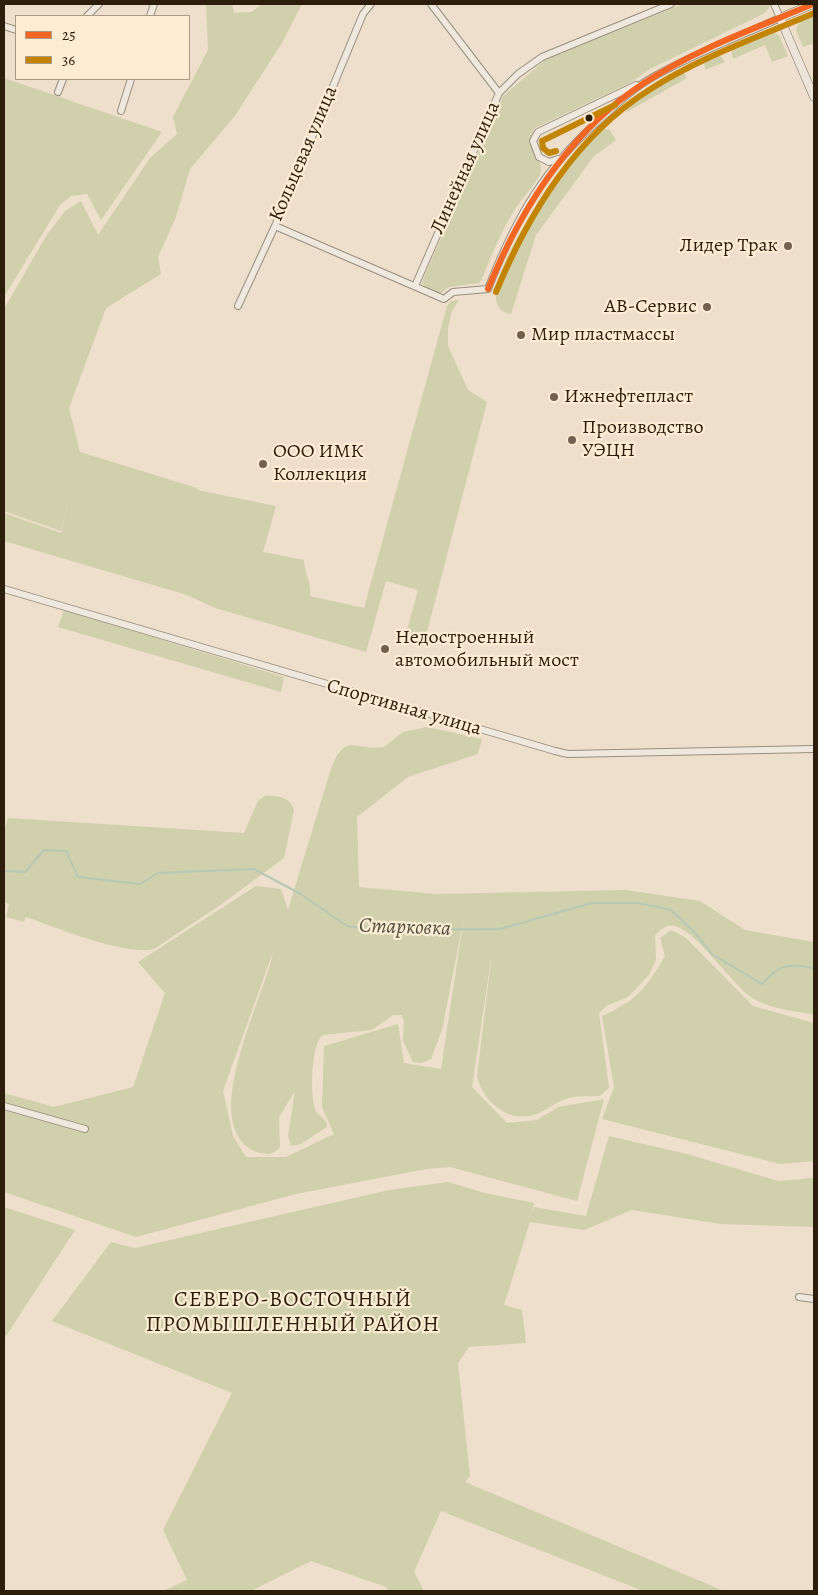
<!DOCTYPE html>
<meta charset="utf-8">
<style>
body{margin:0}
#map{position:relative;width:818px;height:1595px;overflow:hidden;background:#eddfcb;font-family:Alegreya,serif}
canvas{display:block}
.frame{position:absolute;inset:0;border:5px solid #2c1e0b;pointer-events:none}
.legend{position:absolute;left:15px;top:15px;width:175px;height:65px;box-sizing:border-box;background:#fcecd4;border:1px solid #a99a84;margin:0;padding:6px 9px;list-style:none;font-size:15px;color:#2c1e0b}
.legend li{display:flex;align-items:center;gap:10px;height:25px}
.legend b{width:25px;border:1px solid #a99a84}
</style>
<div id="map">
<canvas width="818" height="1595"></canvas>
<div class="frame"></div>
<ul class="legend">
<li><b style="height:6px;background:#f26522"></b>25</li>
<li><b style="height:6px;background:#c48403"></b>36</li>
</ul>
</div>
<script>
const g = document.querySelector('canvas').getContext('2d');
g.lineJoin = 'round';
function fillPath(path, color) {
  g.fillStyle = color;
  g.fill(path, 'evenodd');
}
function stroke(path, color, width, dash) {
  g.strokeStyle = color;
  g.lineWidth = width;
  g.lineCap = dash ? 'butt' : 'round';
  g.setLineDash(dash || []);
  g.stroke(path);
}
function label(font, color, halo, rows, align = 'center') {
  g.font = font + ' Alegreya,serif';
  g.lineWidth = 4.5;
  g.setLineDash([]);
  g.textBaseline = 'middle';
  g.strokeStyle = halo;
  g.fillStyle = color;
  for (const [text, x, y, turn = 0] of rows) {
    g.save();
    g.translate(x, y);
    g.rotate((+turn || 0) * Math.PI / 180);
    g.textAlign = isNaN(turn) ? turn : align;
    if (halo) g.strokeText(text, 0, 0);
    g.fillText(text, 0, 0);
    g.restore();
  }
}
fillPath(new Path2D(`
 M206,4H232L234,13L251,12L263,4H302L282,43L234,117L190,169L176,217L158,257L161,274L106,308L69,408L80,452L197,488V490L276,506L263,552L304,560C304,573 312,583 310,596L364,608L447,306L451,301L459,300L452,311L448,328V346L468,390L487,402L423,647L404,641L418,590L386,581L366,652L215,608L187,595L4,541V513L61,533L69,498L61,531L4,511V309L46,236L65,211L81,201L98,235L150,158L177,134L173,117L208,50Z
 M683,4H769V8L765,13L650,69L630,83L535,128C521,148 542,153 541,171C540,179 523,198 517,206C502,229 492,254 482,279L479,283L449,287L440,294L426,288L422,283L424,277L503,96L545,60Z
 M814,14V43L803,47L796,30C799,20 805,18 814,14Z
 M772,32L779,35L788,56L772,62L765,45L733,59L731,50Z
 M720,55L725,62L705,70L704,61Z
 M681,72L684,73L687,78L625,113L636,98Z
 M4,78L162,132L101,220L87,194L71,196L60,205L4,297Z
 M604,129L610,130L616,140L594,156L536,235L511,314C463,307 544,194 558,175C572,158 587,143 604,129Z
 M64,610L284,677L281,692L58,627Z
 M427,727L482,739L478,754L408,777L357,817L359,887L436,894L626,890L700,901L745,930L814,942V1015C793,1010 770,1010 751,997C729,981 698,933 675,926C667,924 660,930 655,935L656,960L649,975L628,997L608,1005L599,1013L609,1088L600,1096C588,1097 577,1095 565,1099C556,1102 550,1108 541,1112C512,1127 483,1103 477,1076L492,952L472,1087L507,1123L537,1120L558,1107L604,1099L577,1201L450,1167L426,1169L296,1194L136,1237L4,1192V1093L54,1107L133,1087L165,993L138,962L256,886L281,889L288,910L330,772C345,729 355,752 384,747L403,732ZM464,917L441,1069L404,1063L398,1024L324,1046L322,1107L334,1134L286,1157H246L233,1136L223,1091L273,952C266,995 198,1119 252,1150C261,1155 274,1156 280,1147L279,1117L295,1091L288,1136L291,1146L301,1144L327,1127C328,1118 318,1117 315,1109C310,1095 311,1043 323,1035L372,1030L393,1015H401L404,1020L403,1041L413,1062L422,1063L431,1059L442,1030Z
 M265,796C277,795 290,797 294,810L284,858L219,906L154,949C124,956 56,927 26,917L24,922L6,917L9,904L4,902V832L8,818L244,833L258,801Z
 M671,930L686,938L753,1006L814,1023V1161L780,1164L602,1119L614,1087L602,1016C638,999 645,990 665,956L660,938Z
 M609,1136L687,1154L778,1181L814,1178V1227L721,1224L632,1210L584,1230L530,1222L504,1305L522,1310L526,1343L469,1347L458,1363L470,1476L465,1482L724,1591H643L441,1511L414,1572L424,1591H388L386,1587L311,1561L251,1591H163L187,1580L163,1530L232,1393L52,1321L111,1242L135,1248L389,1190L448,1182L485,1193L534,1203L532,1213L534,1207L586,1216Z
 M4,1207L75,1230L4,1339Z`), '#d0d0ad');
stroke(new Path2D(`
 M4,871L25,872L44,850L66,851L78,877L140,884L158,873L254,869L299,893L347,926L376,930L500,929L592,903H638L671,910L695,933L712,954L762,984C780,964 788,963 814,968`), '#b6c8b6', 2);
const minor = new Path2D(`
 M431,4L499,93
 M87,16L99,4
 M150,16L154,4
 M4,26L16,30
 M58,92L63,79
 M121,111L131,79
 M558,159L549,162L539,157L533,141L538,132L636,85
 M275,226L444,299L453,292L488,289C516,217 545,166 605,115C620,101 635,87 653,77C693,54 738,37 780,18L774,4
 M415,286L499,93L518,74L542,57L671,4
 M238,306L275,226L363,14L371,4
 M4,589L555,751L568,754L814,749
 M4,1106L85,1129
 M799,1297L814,1299`);
const major = new Path2D(`
 M813,4L780,18L814,97`);
stroke(minor, '#988f81', 8);
stroke(major, '#7d7467', 9);
stroke(minor, '#efe8de', 6);
stroke(major, '#ece4d9', 8);
stroke(new Path2D(`
 M488,289C521,208 569,132 644,83C696,49 756,28 813,4`), '#f26522', 6);
stroke(new Path2D(`
 M556,151L549,153L543,148L542,141L615,105
 M496,292C529,213 575,137 649,90C700,57 759,37 814,13`), '#c48403', 6);
for (const [x, y, r, color] of [
 [589,118,4.5,"#2c1e0b"],
 [788,246,5,"#70624e"],
 [707,307,5,"#70624e"],
 [521,335,5,"#70624e"],
 [554,397,5,"#70624e"],
 [572,440,5,"#70624e"],
 [263,464,5,"#70624e"],
 [385,649,5,"#70624e"]
]) {
  const dot = new Path2D();
  dot.arc(x, y, r, 0, 2 * Math.PI);
  g.fillStyle = color;
  g.fill(dot);
  stroke(dot, '#fcecd4', 2);
}
label('20px', '#2c1e0b', '#fcecd4', [
 ["Кольцевая улица",304,154,-67],
 ["Линейная улица",466,168,-66],
 ["Спортивная улица",404,708,16]
]);
label('20px', '#2c1e0b', '#fcecd4', [
 ["Лидер Трак",778,246,"right"],
 ["АВ-Сервис",697,307,"right"],
 ["Мир пластмассы",531,335],
 ["Ижнефтепласт",564,397],
 ["Производство",582,428],
 ["УЭЦН",582,451],
 ["ООО ИМК",273,452],
 ["Коллекция",273,475],
 ["Недостроенный",395,638],
 ["автомобильный мост",395,661]
], 'left');
label('italic 21px', '#4e4e3c', '#fcecd4', [
 ["Старковка",405,928,2]
]);
g.letterSpacing = '1px';
label('22px', '#2c1e0b', '#fcecd4', [
 ["СЕВЕРО-ВОСТОЧНЫЙ",293,1301],
 ["ПРОМЫШЛЕННЫЙ РАЙОН",293,1326]
]);
g.letterSpacing = '0px';
</script>
